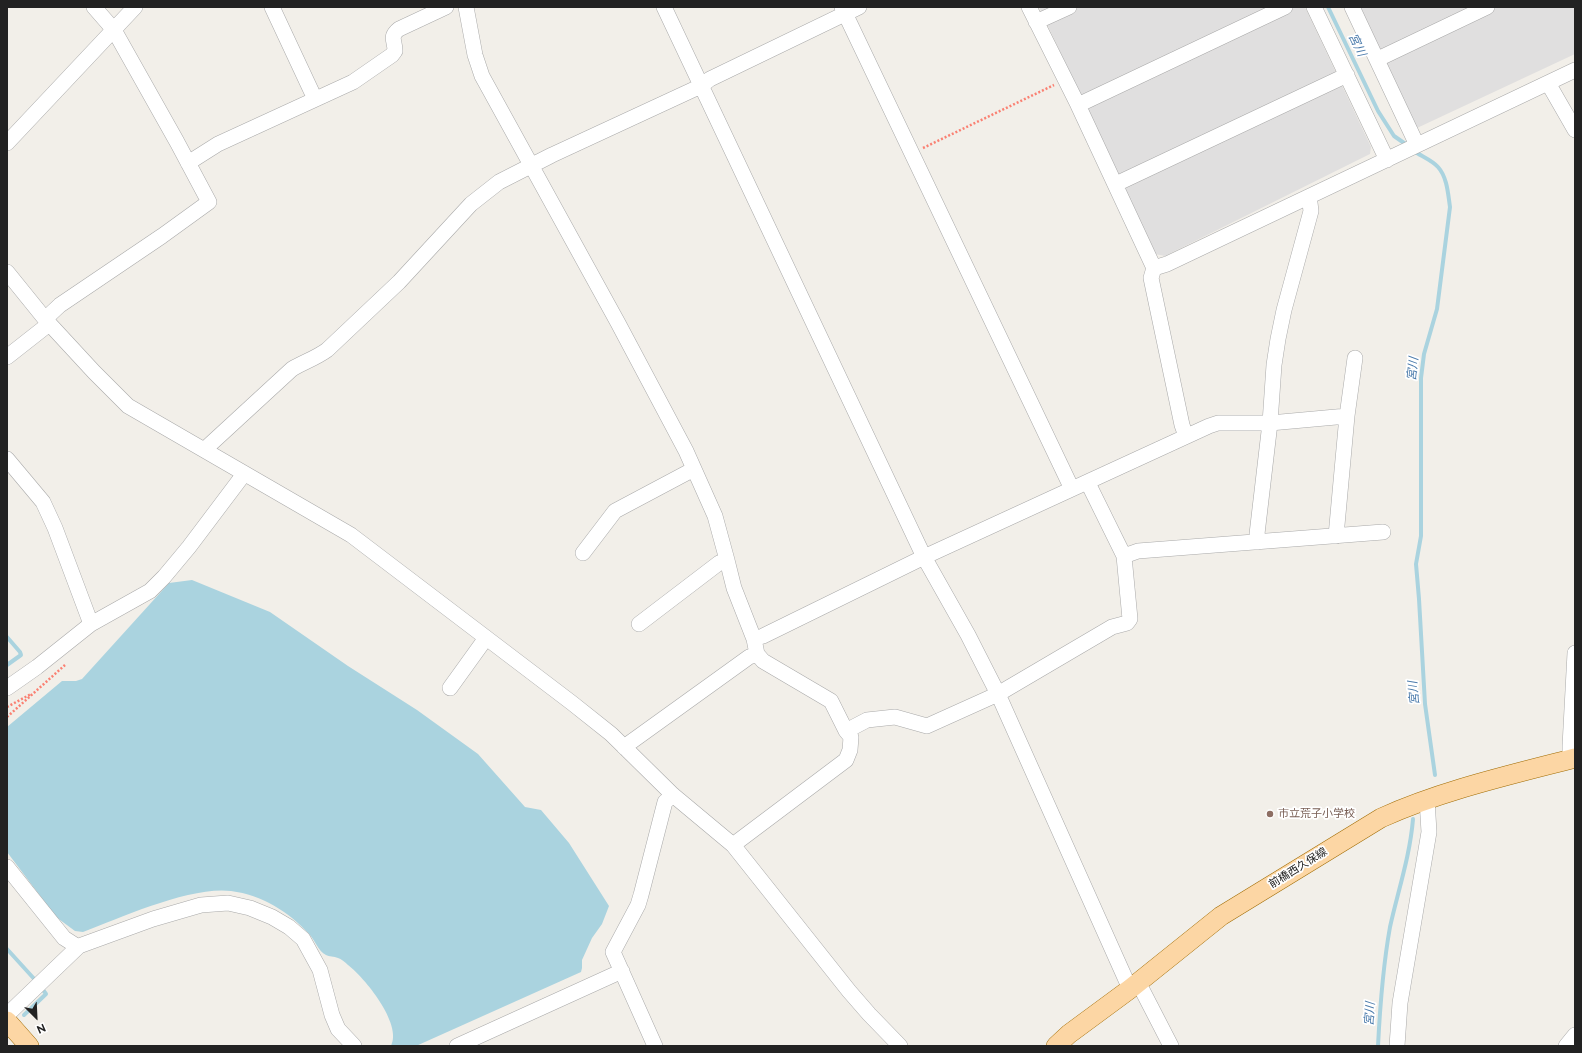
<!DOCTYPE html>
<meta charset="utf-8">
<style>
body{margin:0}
#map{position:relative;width:1582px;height:1053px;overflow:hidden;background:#f2efe9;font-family:Raleway,sans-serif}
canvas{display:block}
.frame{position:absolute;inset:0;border:8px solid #222;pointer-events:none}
.north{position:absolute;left:16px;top:997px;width:40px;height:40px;-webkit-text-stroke:3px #fff;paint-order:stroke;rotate:156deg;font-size:11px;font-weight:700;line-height:16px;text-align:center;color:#222}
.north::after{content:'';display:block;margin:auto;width:14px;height:18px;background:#222;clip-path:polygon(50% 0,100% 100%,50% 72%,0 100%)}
</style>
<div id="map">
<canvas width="1582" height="1053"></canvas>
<div class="frame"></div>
<div class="north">N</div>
</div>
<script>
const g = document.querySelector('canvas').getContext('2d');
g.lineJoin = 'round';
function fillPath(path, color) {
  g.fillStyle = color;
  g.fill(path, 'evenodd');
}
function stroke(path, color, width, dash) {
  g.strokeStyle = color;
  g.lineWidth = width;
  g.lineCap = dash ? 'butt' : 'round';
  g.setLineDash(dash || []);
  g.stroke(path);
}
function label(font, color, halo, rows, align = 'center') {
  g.font = font + ' Raleway,"Noto Sans JP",sans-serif';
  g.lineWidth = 3.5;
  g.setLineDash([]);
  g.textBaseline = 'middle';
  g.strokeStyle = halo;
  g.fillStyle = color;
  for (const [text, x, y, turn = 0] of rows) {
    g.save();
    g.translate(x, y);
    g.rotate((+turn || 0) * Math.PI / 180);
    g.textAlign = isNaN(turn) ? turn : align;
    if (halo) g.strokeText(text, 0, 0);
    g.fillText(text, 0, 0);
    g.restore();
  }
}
fillPath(new Path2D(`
 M1039,7H1305L1371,147L1370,154L1165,256L1155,254Z
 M1359,7H1575V54L1417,128Z`), '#e0dfdf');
fillPath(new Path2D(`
 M192,580L270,612L348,666L417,710L478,754L525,807L541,810L569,843L609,906L602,924L592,938L582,960V968L581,972L416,1046H391C403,1024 364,977 348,965C345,962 341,959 338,958C334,956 329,957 326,955C318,951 315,940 309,934C289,912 262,895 231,891C191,886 122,917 83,932L75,931L56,917L7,852V727L62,681H76L82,679L169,583Z`), '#aad3df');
stroke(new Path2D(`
 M1328,7L1378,111L1394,136L1407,145
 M1414,151C1421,156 1432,160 1438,167C1447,177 1448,193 1450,207L1437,309L1424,354L1421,378V536L1416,564L1419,599L1425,704L1435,775
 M7,637L20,652L21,655L7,665
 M7,949L37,982
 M24,1015L46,994L41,987
 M1378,1046C1380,1006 1383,966 1390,927C1398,891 1410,856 1413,819`), '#aad3df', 4);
const minor = new Path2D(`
 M272,7L315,99
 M466,7L475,55L482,76L618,323L686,451L715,516L727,560L734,588L754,639L757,654L763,661L831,701L846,731L851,737L850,750L846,760L733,845
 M664,7L924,557L968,635L998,694L1130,989
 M842,7L1072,489
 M1029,7L1078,105L1154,268L1151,278L1182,425L1186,436
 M1314,7L1387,160
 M1352,7L1417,145
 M1036,22L1069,7
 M1378,59L1487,7
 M1548,83L1575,130
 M1078,105L1285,7
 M7,143L135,7
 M188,163L218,144L353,82L392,55L395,51C395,40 389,37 399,29L446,7
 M1116,184L1347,75
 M1154,268L1167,264L1575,70
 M7,272L45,319L94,372L128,406L351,535L572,703L611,734L673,795L733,845L849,991L869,1014L900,1046
 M45,319L60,305L162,236L209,202L177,142L114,30L94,7
 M7,357L49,324
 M204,450L292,369C304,362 316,358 327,350L399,282L471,204L499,182L552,155L701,86L710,79L859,7
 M7,459L43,502L55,528L91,624
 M1336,536L1347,416L1355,358
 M1258,542L1257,534L1270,423L1274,365L1278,339L1284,310L1311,211L1310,203L1308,197
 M583,553L615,511L694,469
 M1124,556L1138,551L1383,532
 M639,624L719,563L727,560
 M754,639L763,636L924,557L1209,426L1218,423H1270L1347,416
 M7,688L37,667L91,624L150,591L164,577L189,547L244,474
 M450,688L486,638
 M846,731L867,720L895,717L927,726L998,694L1112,627L1127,623L1130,619L1124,556L1088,483
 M624,747L749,657L757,654
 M1570,759V746L1575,653
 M7,867L64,938L78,947
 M1138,982L1171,1046
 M7,1015L79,946L153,919L201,905L228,903L250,908L272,917L289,927L303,939L320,970L332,1015L338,1029L354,1046
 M457,1046L622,971
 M655,1046L613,952L638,905L641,895L665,802L673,795
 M1397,1046L1400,1003L1429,832L1427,800
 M1566,1046L1575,1035`);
const major = new Path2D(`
 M7,1021L29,1046
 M1056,1046L1069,1034L1130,989L1221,916L1381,818C1443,790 1510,775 1575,758`);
stroke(minor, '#a9a9a9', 16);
stroke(major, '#a06b00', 20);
stroke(new Path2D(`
 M923,148L1054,85
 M7,707L31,694
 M7,717L65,665`), '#fa8072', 2.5, [2, 2]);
stroke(minor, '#fff', 15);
stroke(major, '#fcd6a4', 19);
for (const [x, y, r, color] of [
 [1270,814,4,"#8d6e63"]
]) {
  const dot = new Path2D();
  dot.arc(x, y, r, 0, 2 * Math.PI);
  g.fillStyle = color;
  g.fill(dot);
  stroke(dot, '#fff', 1.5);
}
label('11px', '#785e54', '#fff', [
 ["市立荒子小学校",1278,814]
], 'left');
label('11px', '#222', '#fff', [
 ["前橋西久保線",1298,868,-32]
]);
label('italic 12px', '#4a7aab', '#fff', [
 ["宮川",1357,45,64],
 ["宮川",1413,369,-84],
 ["宮川",1414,693,-95],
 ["宮川",1370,1014,-86]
]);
</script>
